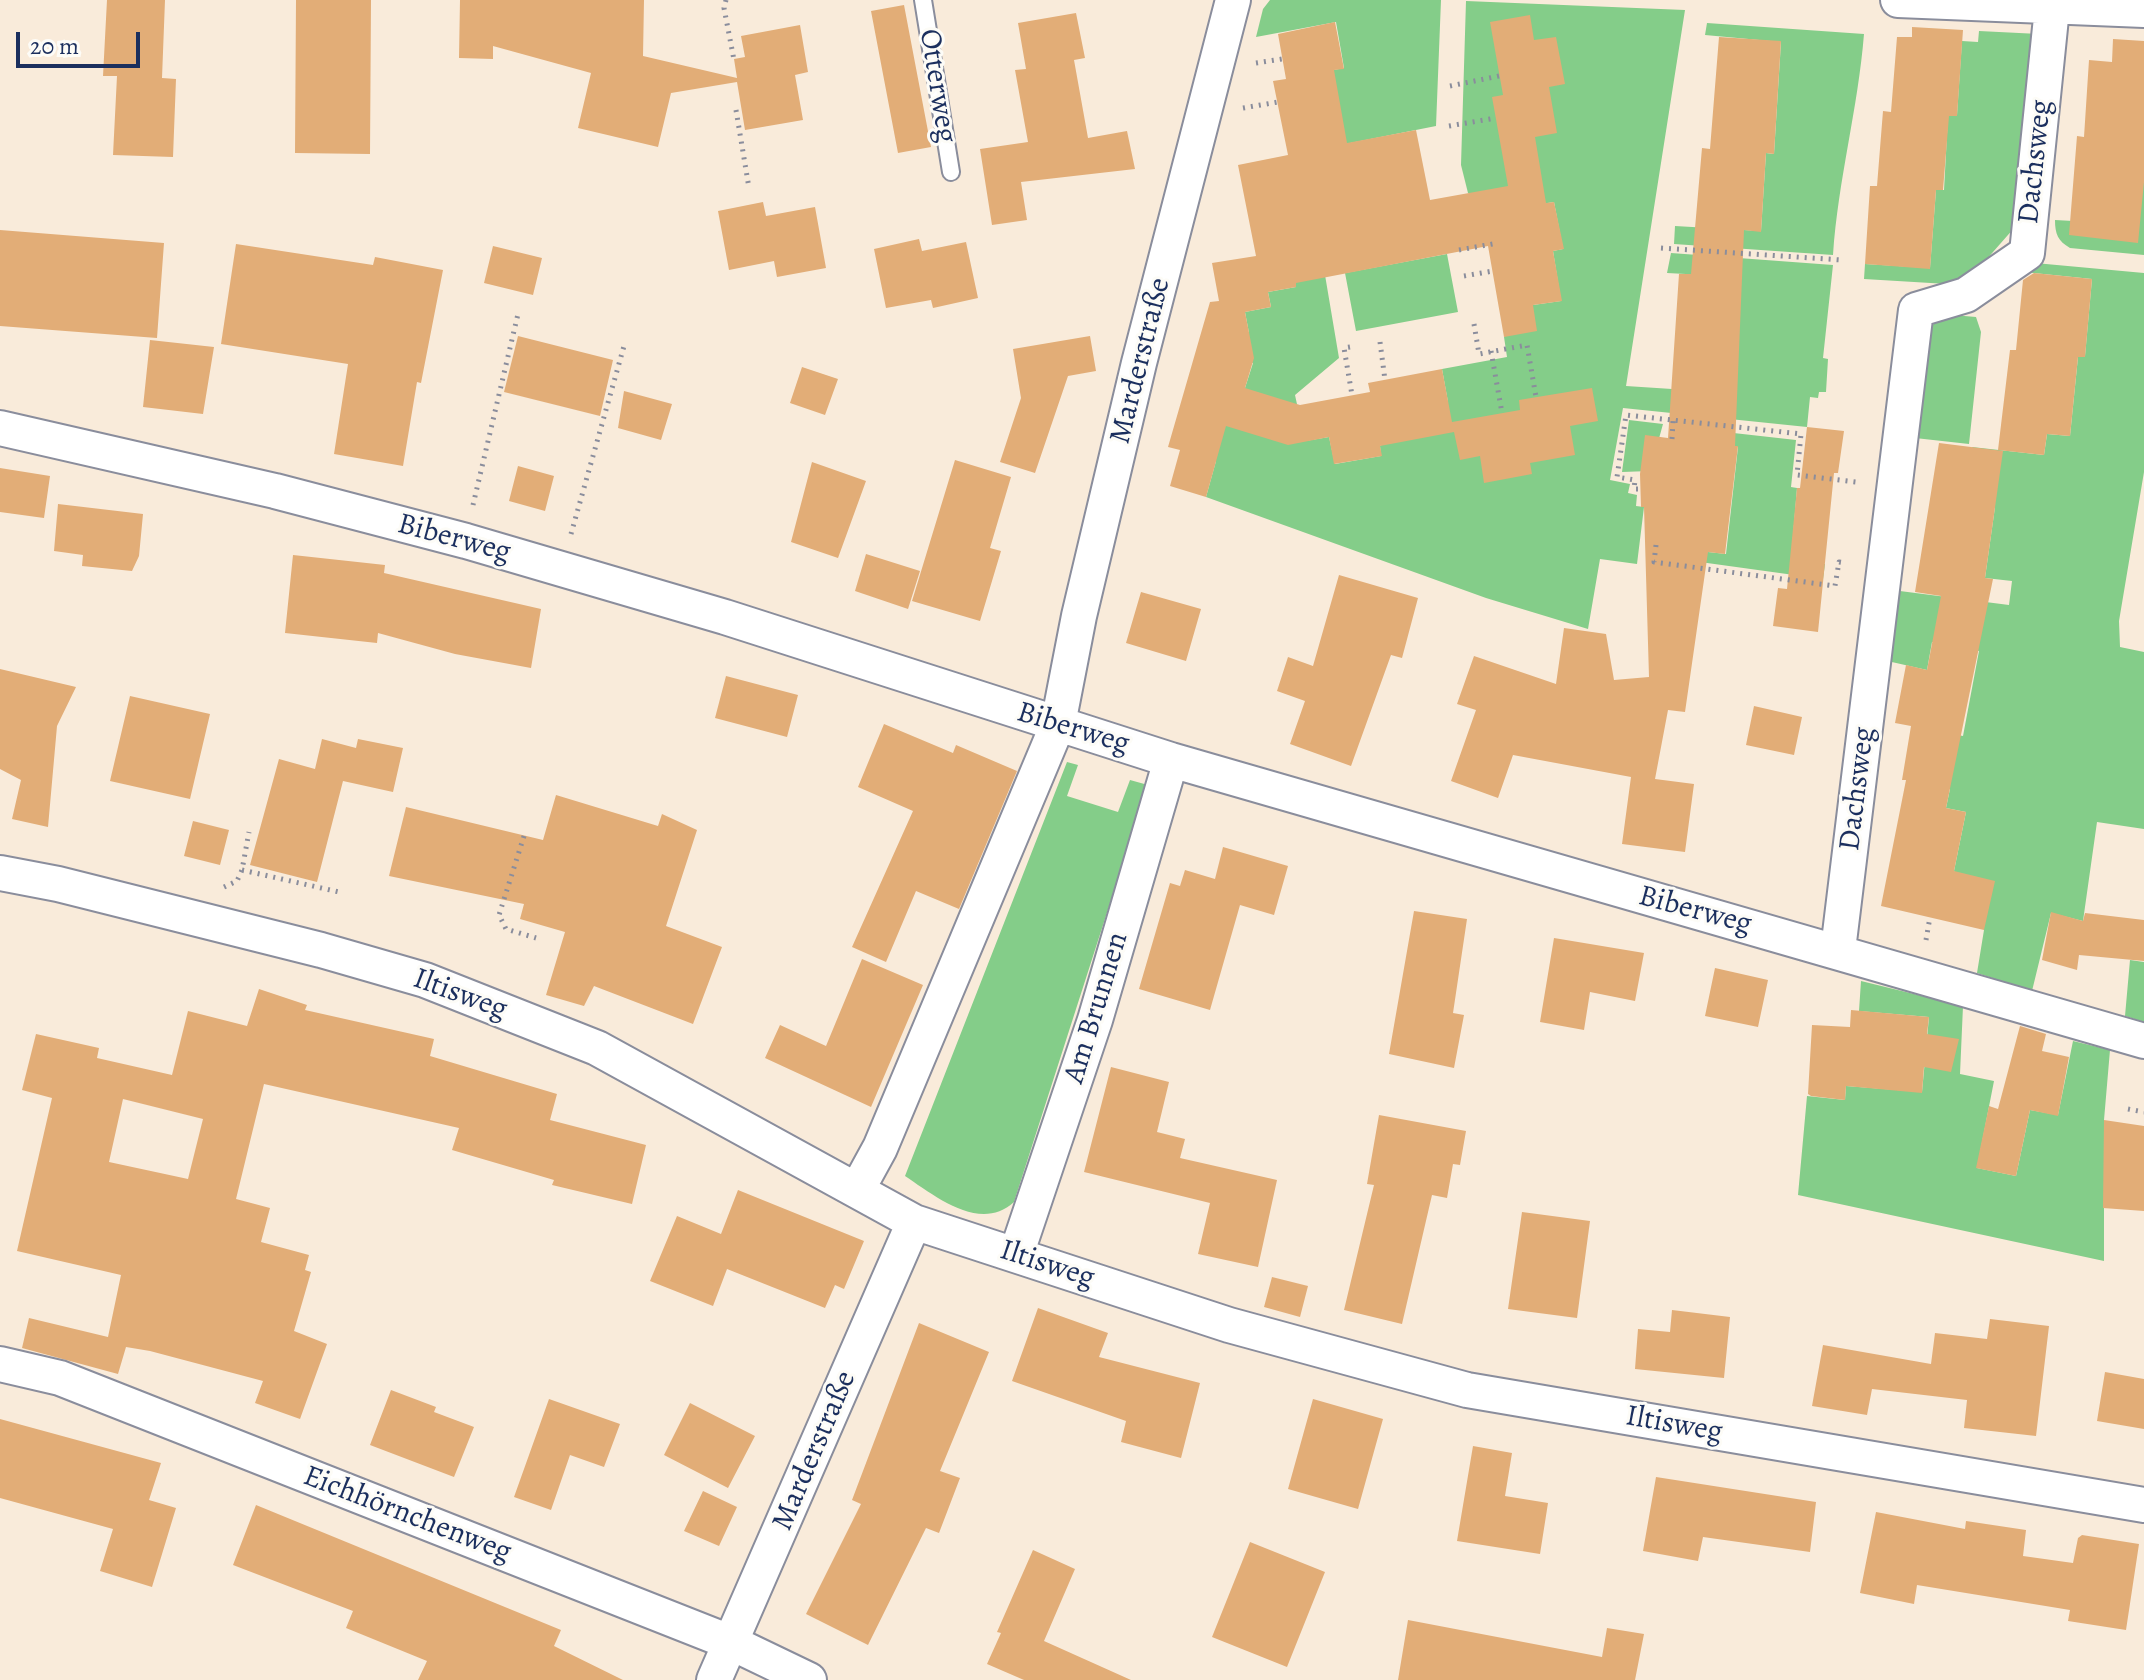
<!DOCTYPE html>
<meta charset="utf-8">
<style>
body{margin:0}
#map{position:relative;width:2144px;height:1680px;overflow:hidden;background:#f9ebda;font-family:Alegreya,serif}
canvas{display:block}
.scale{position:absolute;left:16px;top:32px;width:124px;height:36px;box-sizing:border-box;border:4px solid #1b2f5e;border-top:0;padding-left:10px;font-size:24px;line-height:28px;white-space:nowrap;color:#1b2f5e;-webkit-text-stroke:6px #fdfcf7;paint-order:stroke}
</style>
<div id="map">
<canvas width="2144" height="1680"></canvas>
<div class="scale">20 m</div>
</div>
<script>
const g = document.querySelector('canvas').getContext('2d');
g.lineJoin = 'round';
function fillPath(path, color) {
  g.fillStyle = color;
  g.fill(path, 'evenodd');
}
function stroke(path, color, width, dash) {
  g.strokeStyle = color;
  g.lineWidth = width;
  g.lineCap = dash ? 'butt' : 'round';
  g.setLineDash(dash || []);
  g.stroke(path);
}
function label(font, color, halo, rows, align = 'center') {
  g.font = font + ' Alegreya,serif';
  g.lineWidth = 6;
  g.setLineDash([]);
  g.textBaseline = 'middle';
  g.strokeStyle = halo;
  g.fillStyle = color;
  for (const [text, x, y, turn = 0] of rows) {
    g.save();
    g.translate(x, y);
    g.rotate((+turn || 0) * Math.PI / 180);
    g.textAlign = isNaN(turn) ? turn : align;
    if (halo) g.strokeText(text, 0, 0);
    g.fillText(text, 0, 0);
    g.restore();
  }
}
fillPath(new Path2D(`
 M1270,0H1441L1436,126L1320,149L1334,70L1344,68L1336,22L1256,37L1263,9Z
 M1466,1L1685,10L1626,386L1672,389L1742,277L1667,273L1671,253L1833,265L1823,358L1828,359L1826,392H1819L1818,398L1810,397L1807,427L1623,408L1610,480L1630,484L1628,493L1637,495L1636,506L1644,507L1637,564L1600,559L1588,629L1486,598L1206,497L1216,461L1201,457L1245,388L1253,363L1231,356L1217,339L1249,333L1245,312L1271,307L1268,292L1296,287L1295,281L1325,275L1339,358L1295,395L1305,441L1329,437L1335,464L1381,456L1380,446L1448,402L1442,369L1507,357L1504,337L1533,305L1561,301L1553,251L1563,249L1554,202L1529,206L1468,193L1461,165Z
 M1707,23L1864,34C1858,109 1838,180 1833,255L1674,244L1675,226L1761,231L1766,153L1774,154L1781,42L1705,35Z
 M1979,31L2039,34L2022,219L1964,285L1864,279L1865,264L1930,268L1936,190H1944L1948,116L1957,115L1962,41L1978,42Z
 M2144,182V255L2070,248C2058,241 2055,234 2055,220L2073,221Z
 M1447,254L1458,312L1356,331L1345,273Z
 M2035,263L2144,273V472L2119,621L2120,647L2144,652V829L2097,822L2083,921L2051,913L2032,991L1977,973L1984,930L1954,871L1966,812L1946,808L1950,789L1944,787L1953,734L1963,736L1979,651L1932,642L1927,670L1883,660L1892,590L2009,605L2012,581L1985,578L1995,507L1972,447L2044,455L2047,434L2070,436L2078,357L2085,356L2092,279L2024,272Z
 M1953,315L1976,317L1981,332L1969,444L1915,438L1924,338L1935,322Z
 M1629,420L1663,424L1650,471L1622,472Z
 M1689,428L1796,440L1791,487L1797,488L1791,560L1825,564L1823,579L1671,558L1672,548L1726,554L1738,447L1688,441Z
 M1067,762L1078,765L1067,796L1118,812L1130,780L1148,785L1014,1202C980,1233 935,1196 905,1176Z
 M2130,960L2144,962V1022L2125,1016Z
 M1861,981L1963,1006L1960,1074L1994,1081L1977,1168L2016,1176L2030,1110L2058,1115L2073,1041L2110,1050L2104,1120V1261L1798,1195L1807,1096L1845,1100L1846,1086L1922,1092L1929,1017L1859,1011Z`), '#84cd89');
fillPath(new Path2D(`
 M107,0H165L162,78L176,79L173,157L113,155L117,76H103Z
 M296,0H371L370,154L295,153Z
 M460,0H644L643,56L737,78L734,59L745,57L741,36L800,25L808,72L795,75L803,120L745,130L737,82L671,93L658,147L578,128L591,73L493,46V59L459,58Z
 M904,5L931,147L898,153L871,11Z
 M1076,13L1085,58L1074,60L1088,138L1127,131L1135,169L1021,182L1027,220L992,225L980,149L1028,142L1015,70L1026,69L1018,23Z
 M1530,15L1534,40L1556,37L1565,84L1549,87L1557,133L1535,137L1546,203L1554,202L1564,249L1553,251L1562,301L1533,305L1537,331L1504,337L1488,246L1296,283V287L1268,292L1271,307L1245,312L1254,358L1245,388L1300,405L1370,392L1368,383L1442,369L1452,422L1520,410L1519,400L1592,388L1598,421L1570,426L1575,455L1530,463L1532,474L1484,483L1480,456L1460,460L1454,432L1380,446L1382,456L1334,464L1329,437L1288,445L1226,426L1206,497L1170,486L1180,450L1168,447L1210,302L1219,301L1212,263L1256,256L1238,165L1288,155L1273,81L1286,79L1278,34L1335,22L1344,69L1334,70L1347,143L1416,130L1430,200L1508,186L1492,97L1503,95L1490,22Z
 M1912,27L1963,30L1957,116H1949L1943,190H1936L1930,269L1865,264L1870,186H1877L1883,111L1891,112L1897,37H1912Z
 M1719,37L1781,41L1774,154L1766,153L1761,232L1744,230L1735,446H1738L1725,554L1708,552L1685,712L1668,710L1655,779L1694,784L1685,852L1622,844L1631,777L1513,755L1498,798L1451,781L1476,710L1457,704L1474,656L1556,684L1564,628L1606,634L1614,680L1649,677L1644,507H1641L1640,474L1645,435L1668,438L1679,274H1691L1702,148L1710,149Z
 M2113,39L2144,41V182L2138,243L2069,235L2077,136L2084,137L2089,60L2112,62Z
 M763,202L766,216L815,207L826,268L777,277L774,261L729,270L718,211Z
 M0,230L164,243L157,338L0,326Z
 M919,239L922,251L966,242L978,298L933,308L931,300L886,308L874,249Z
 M236,244L373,265L375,257L443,270L421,383L417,382L403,466L334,454L348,364L221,344Z
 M493,246L542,258L533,295L484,283Z
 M2034,273L2092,279L2085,357H2078L2070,436L2047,434L2044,455L1998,450L2010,350H2016L2023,280Z
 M518,336L613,360L600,416L504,392Z
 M1090,336L1096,371L1068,376L1035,473L1000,462L1021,398L1013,349Z
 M150,340L214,347L203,414L143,407Z
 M802,367L838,379L825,415L790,403Z
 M624,391L672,404L661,440L618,428Z
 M1807,427L1844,431L1838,473H1834L1818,632L1773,626L1778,588L1787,589L1797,488H1800Z
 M1939,443L2003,451L1985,578L1993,579L1946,808L1966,812L1954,871L1995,881L1984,930L1881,906L1906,780H1902L1911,726L1895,723L1906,665L1927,670L1941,596L1915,592Z
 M955,460L1011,477L990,548L1001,551L980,621L912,601Z
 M812,462L866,481L838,558L791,542Z
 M518,466L554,476L545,511L509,501Z
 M0,468L50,476L44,518L0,512Z
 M58,504L143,514L139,556L132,571L82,566L83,555L54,551Z
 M866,554L920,571L908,609L855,591Z
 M293,555L385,565L384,573L541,609L531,668L455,654L378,633L377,643L285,633Z
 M1339,575L1418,598L1402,658L1391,655L1351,766L1290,744L1305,701L1277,691L1288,657L1313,666Z
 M1141,592L1201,609L1186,661L1126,643Z
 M0,669L76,687L57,726L48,827L12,819L21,780L0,769Z
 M726,676L798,695L787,737L715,718Z
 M130,696L210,714L190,799L110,781Z
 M1754,706L1802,717L1794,755L1746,745Z
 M884,724L953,753L956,745L1017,771L959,909L916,891L886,962L852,947L913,811L858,787Z
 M322,739L356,748L358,739L403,748L393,792L343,781L317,882L250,865L279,759L315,769Z
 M556,795L658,826L662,814L697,830L666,926L722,947L693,1024L594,986L584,1006L546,995L565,932L520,919L524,904L389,876L406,807L543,840Z
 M193,821L229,830L220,865L184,856Z
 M1223,847L1288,866L1274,915L1240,905L1210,1010L1139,989L1170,883L1180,886L1185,870L1215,879Z
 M1414,911L1467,919L1453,1013L1464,1015L1454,1068L1389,1054Z
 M2051,912L2083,921L2085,913L2144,920V961L2079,955L2077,970L2042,960Z
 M1554,938L1644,953L1635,1001L1590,992L1584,1030L1540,1022Z
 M862,959L923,985L871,1107L765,1058L780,1025L826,1046Z
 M1715,968L1768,980L1758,1027L1705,1016Z
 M259,989L307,1005L305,1010L434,1039L430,1056L557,1094L550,1120L646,1145L632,1204L552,1185L554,1180L452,1150L459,1128L264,1084L236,1199L270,1208L261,1242L309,1255L305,1270L311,1272L294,1331L327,1344L300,1419L255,1403L263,1381L150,1351L126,1347L118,1374L22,1348L29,1318L108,1337L121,1275L17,1251L52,1098L22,1090L36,1034L99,1048L97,1058L172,1075L188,1011L247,1026ZM123,1099L203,1119L188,1179L109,1162Z
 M1851,1010L1929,1017L1927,1034L1959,1039L1951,1072L1924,1067L1922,1093L1846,1086L1845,1100L1811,1096L1808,1094L1812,1025L1850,1027Z
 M2020,1026L2046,1034L2042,1051L2069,1057L2058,1116L2030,1110L2016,1176L1976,1168L1989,1106L1998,1109Z
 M1111,1067L1169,1082L1157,1132L1185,1139L1180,1158L1277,1180L1258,1267L1198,1254L1210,1203L1084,1172Z
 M1379,1115L1466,1131L1460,1165L1453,1164L1447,1198L1432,1195L1402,1324L1344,1310L1374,1185L1367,1184Z
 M2104,1120L2144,1126V1211L2103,1208Z
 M738,1190L864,1241L844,1289L835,1285L825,1308L727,1269L713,1306L650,1281L677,1216L721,1234Z
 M1522,1212L1590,1221L1577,1318L1508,1309Z
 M1272,1277L1308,1286L1300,1317L1264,1307Z
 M1038,1308L1108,1333L1099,1357L1200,1383L1181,1458L1121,1442L1126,1421L1012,1381Z
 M1672,1310L1730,1317L1724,1378L1635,1369L1638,1329L1670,1332Z
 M1990,1319L2049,1326L2036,1436L1964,1428L1967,1400L1872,1389L1867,1415L1812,1406L1823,1345L1931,1364L1935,1333L1987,1339Z
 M919,1323L989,1352L940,1471L960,1478L939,1533L926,1528L868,1645L806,1614L861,1504L852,1500Z
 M2105,1372L2144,1379V1429L2097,1421Z
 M391,1390L436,1407L434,1412L474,1427L454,1477L370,1445Z
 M549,1399L620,1424L604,1467L570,1455L551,1510L514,1497Z
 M1313,1399L1383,1419L1358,1509L1288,1489Z
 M690,1403L755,1436L728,1488L664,1455Z
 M0,1419L161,1463L149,1500L176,1508L152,1587L100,1571L113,1529L0,1498Z
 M1473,1446L1512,1453L1505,1496L1548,1503L1540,1554L1457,1541Z
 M1656,1477L1816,1502L1810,1552L1703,1537L1698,1561L1643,1551Z
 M703,1491L737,1507L719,1546L684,1531Z
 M256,1505L561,1630L554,1646L623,1680H418L427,1661L346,1628L353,1611L233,1565Z
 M1876,1512L1965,1529L1966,1521L2026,1530L2023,1556L2073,1563L2078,1538L2082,1535L2139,1544L2126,1630L2068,1621L2070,1610L1917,1585L1914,1604L1860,1593Z
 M1250,1542L1325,1572L1287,1667L1212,1637Z
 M1033,1550L1075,1569L1044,1641L1131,1680H1024L987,1664L1001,1633L997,1632Z
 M1408,1620L1602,1657L1607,1628L1644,1634L1635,1680H1398Z`), '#e2ad77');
const service = new Path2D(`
 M923,0L951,172`);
const minor = new Path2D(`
 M1898,0L2144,10
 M0,428L275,491L466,541L725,617L1171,760L2144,1041
 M0,873L58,884L321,950L425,980L597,1048L914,1222L1229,1325L1467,1390L2144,1505
 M1838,950L1916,310L1966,295L2027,253L2052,8
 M857,1190L880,1148L1058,724L1079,616L1139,363L1233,0
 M1016,1255L1095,1020L1171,760
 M0,1364L60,1378L732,1643L809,1680
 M714,1680L914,1222`);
stroke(service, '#8a8d9c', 20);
stroke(minor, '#8a8d9c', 38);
stroke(new Path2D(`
 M726,0L724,8L734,60
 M1256,63L1282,59
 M1450,86L1499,76
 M1243,108L1278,102
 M736,110L749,188
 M1449,126L1496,118
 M1661,248L1842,260
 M1459,250L1498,243
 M1464,276L1493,271
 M1474,324L1479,354L1527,345L1536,397
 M1380,342L1385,380
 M1350,347L1344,348L1352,395
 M1491,351L1502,413
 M1672,439L1673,421
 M1638,489H1634L1635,480L1617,477L1626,415L1801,434L1797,475L1856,482
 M473,505L518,314
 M571,534L624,346
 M1656,545L1654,562L1835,586L1839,562L1846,563
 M524,836L499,915L506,929L536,938
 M242,870L339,892
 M224,887L237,881L242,870L249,832
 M1926,940L1930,917
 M2128,1109L2144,1112`), '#8a8d9c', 5, [2, 6]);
stroke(service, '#fff', 16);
stroke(minor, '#fff', 34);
label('30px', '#1b2f5e', '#fdfcf7', [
 ["Otterweg",937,86,81],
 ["Dachsweg",2036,162,-84],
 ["Marderstraße",1141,361,-76],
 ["Biberweg",454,539,15],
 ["Biberweg",1073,729,17],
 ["Dachsweg",1858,789,-83],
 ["Biberweg",1695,911,15],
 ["Iltisweg",460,995,20],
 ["Am Brunnen",1097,1008,-73],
 ["Iltisweg",1047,1265,18],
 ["Iltisweg",1674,1425,10],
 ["Marderstraße",815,1451,-67],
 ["Eichhörnchenweg",407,1515,21]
]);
</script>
